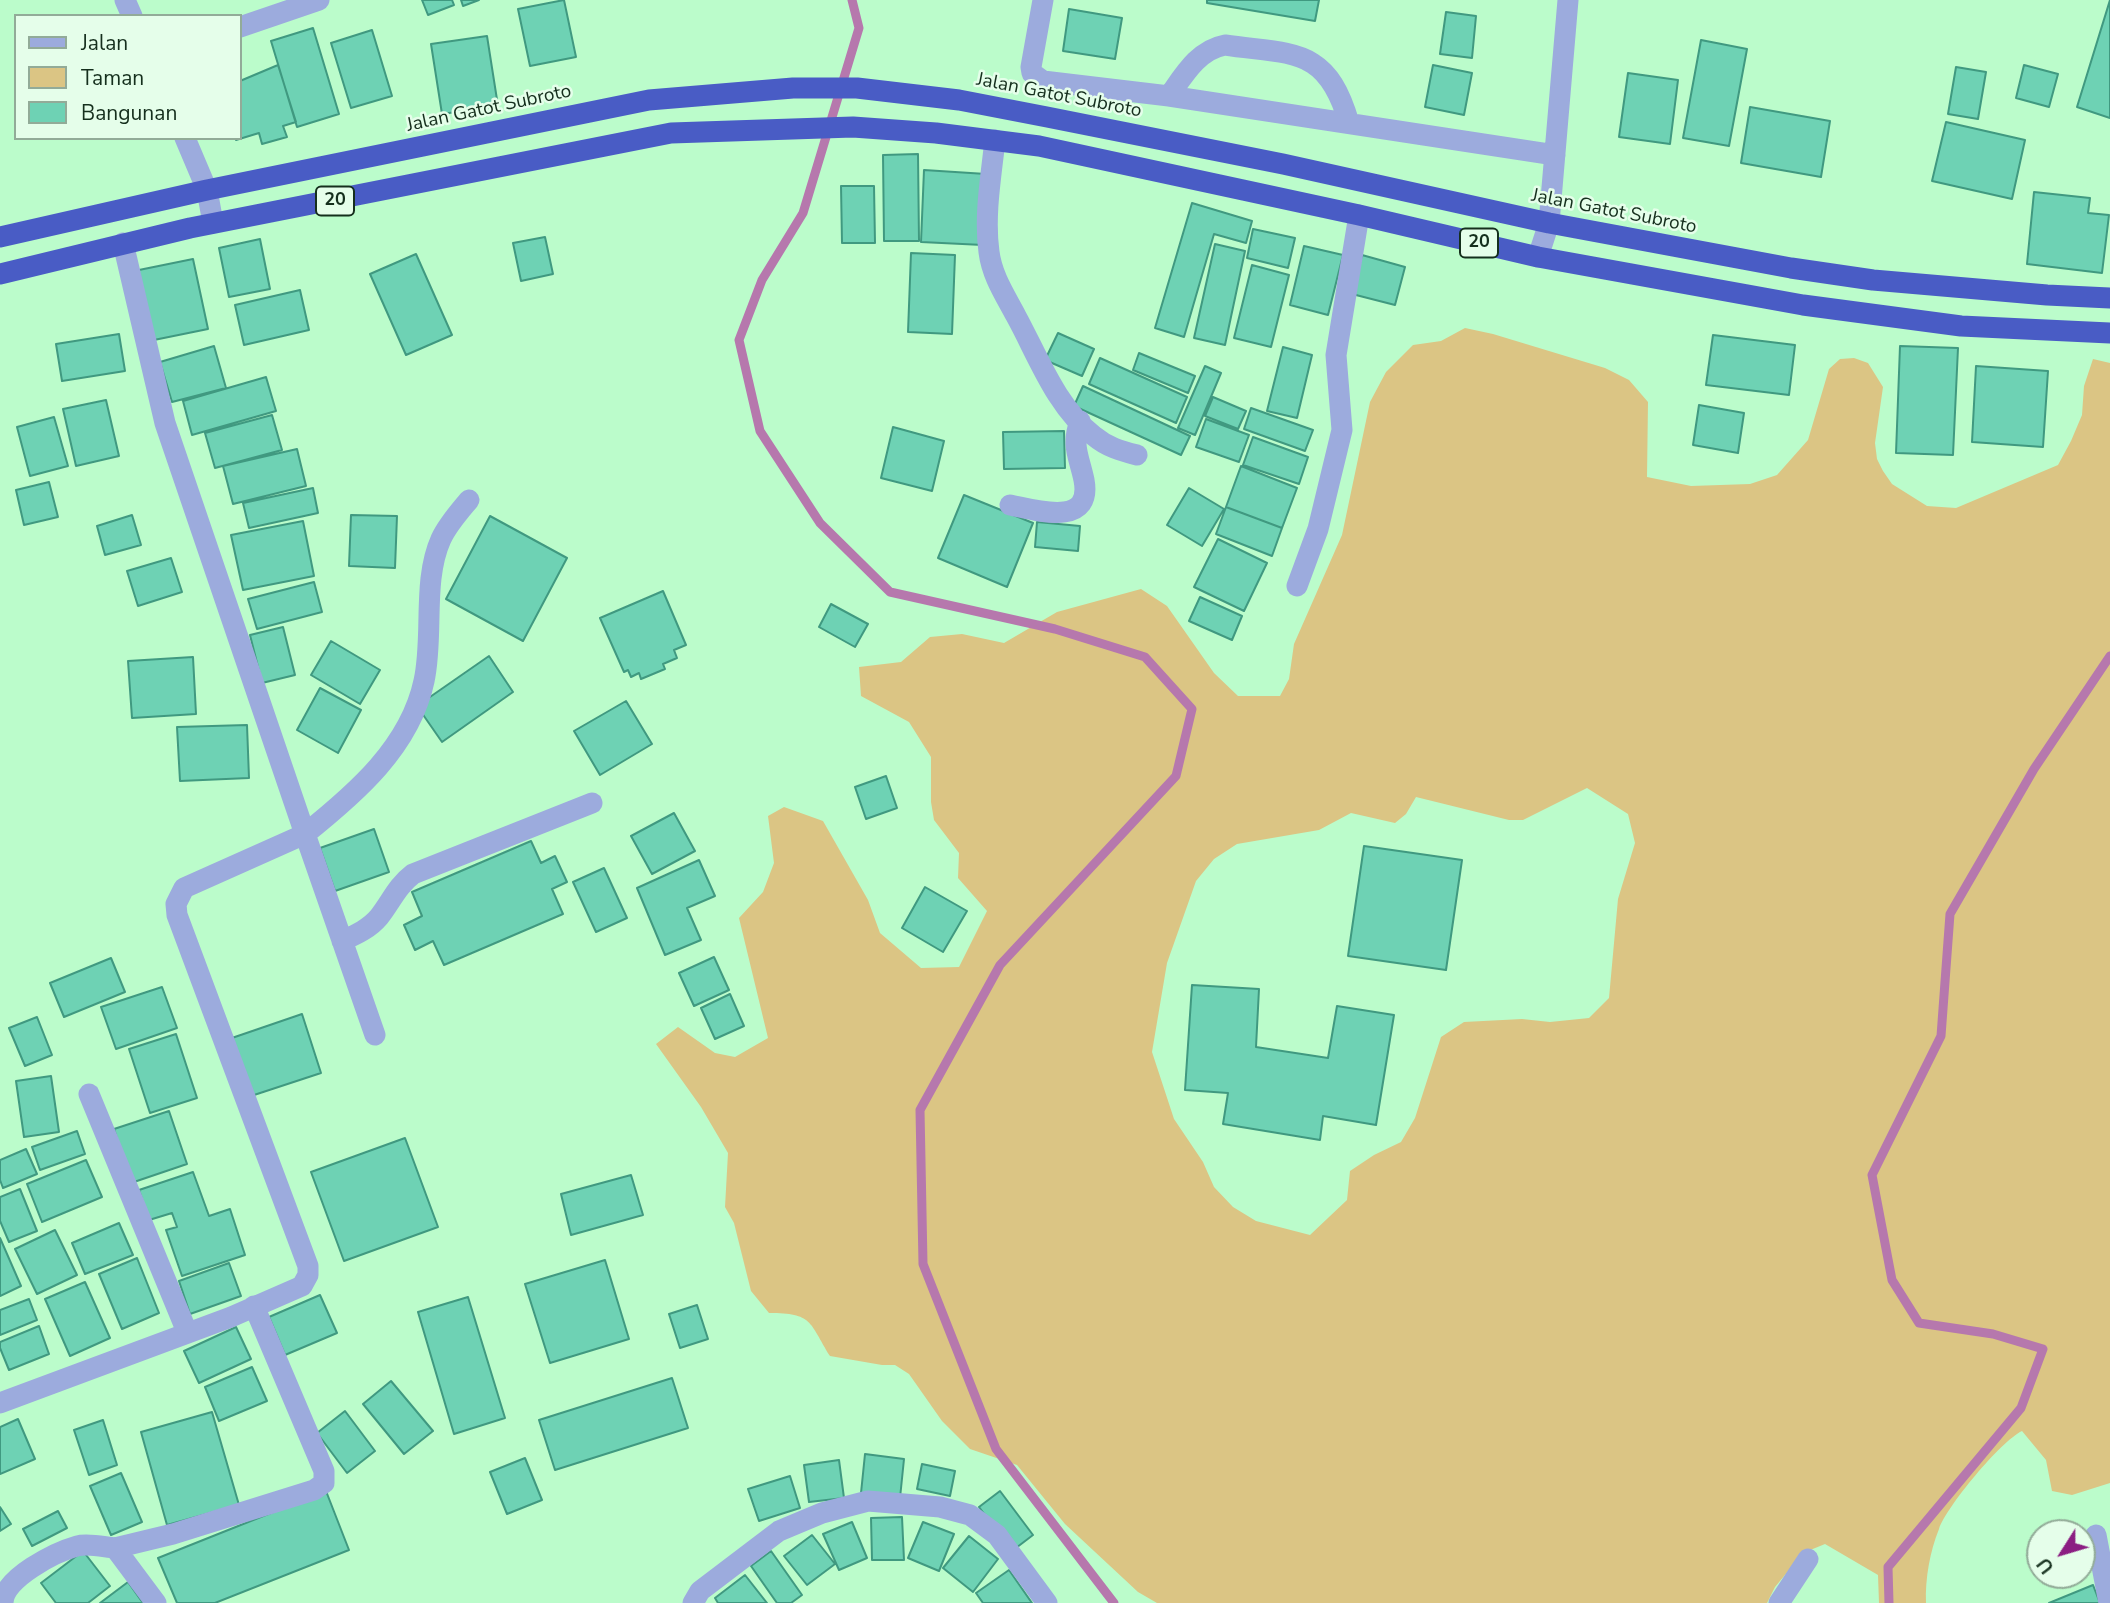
<!DOCTYPE html>
<style>
body{margin:0}
#map{position:relative;width:2110px;height:1603px;overflow:hidden;background:#bbfccb;font-family:"Nunito Sans",sans-serif}
canvas{display:block}
.legend{position:absolute;left:14px;top:14px;width:228px;height:126px;box-sizing:border-box;background:#e5feea;border:2px solid #92ab98;margin:0;padding:9px 12px;list-style:none;font-size:21px;color:#152f1d}
.legend li{display:flex;align-items:center;gap:14px;height:35px}
.legend b{width:35px;border:2px solid #92ab98}
.north{position:absolute;left:2026px;top:1519px;width:70px;height:70px;box-sizing:border-box;background:#e5feea;border:2px solid #92ab98;border-radius:50%;rotate:233deg;font-size:19px;font-weight:700;line-height:28px;text-align:center;color:#152f1d}
.north::after{content:'';display:block;margin:auto;width:24px;height:32px;background:#8b1e82;clip-path:polygon(50% 0,100% 100%,50% 72%,0 100%)}
</style>
<div id="map">
<canvas width="2110" height="1603"></canvas>
<ul class="legend">
<li><b style="height:9px;background:#9cabdd"></b>Jalan</li>
<li><b style="height:19px;background:#dbc584"></b>Taman</li>
<li><b style="height:19px;background:#6ed2b4"></b>Bangunan</li>
</ul>
<div class="north">U</div>
</div>
<script>
const g = document.querySelector('canvas').getContext('2d');
g.lineJoin = 'round';
function fillPath(path, color) {
  g.fillStyle = color;
  g.fill(path, 'evenodd');
}
function stroke(path, color, width, dash) {
  g.strokeStyle = color;
  g.lineWidth = width;
  g.lineCap = dash ? 'butt' : 'round';
  g.setLineDash(dash || []);
  g.stroke(path);
}
function label(font, color, halo, rows, align = 'center') {
  g.font = font + ' "Nunito Sans",sans-serif';
  g.lineWidth = 5;
  g.setLineDash([]);
  g.textBaseline = 'middle';
  g.strokeStyle = halo;
  g.fillStyle = color;
  for (const [text, x, y, turn = 0] of rows) {
    g.save();
    g.translate(x, y);
    g.rotate((+turn || 0) * Math.PI / 180);
    g.textAlign = isNaN(turn) ? turn : align;
    if (halo) g.strokeText(text, 0, 0);
    g.fillText(text, 0, 0);
    g.restore();
  }
}
fillPath(new Path2D(`
 M1465,328L1493,334L1605,368L1629,380L1648,402L1647,477L1691,486L1750,484L1777,475L1808,440L1829,369L1840,359L1854,358L1868,363L1883,387L1875,443L1877,459L1883,471L1892,484L1927,506L1956,508L2058,465L2071,441L2082,415L2084,386L2093,359L2110,363V1483L2072,1495L2052,1491L2046,1460L2022,1431C2001,1441 1947,1506 1939,1529C1930,1551 1925,1579 1926,1603H1879L1878,1575L1825,1544L1803,1553L1775,1587L1767,1603H1157L1138,1592L1065,1524L1017,1465L970,1449L942,1421L909,1374L895,1365H882L830,1356C809,1322 813,1313 769,1313L751,1291L734,1223L725,1207L728,1153L701,1107L656,1044L678,1027L715,1053L735,1057L768,1038L739,918L763,892L774,863L768,816L784,807L823,821L868,900L880,933L921,968L959,967L987,911L958,878L959,853L934,820L931,802V757L909,722L861,696L859,667L901,662L930,637L962,634L1004,643L1057,612L1141,589L1167,606L1214,673L1238,696H1280L1289,679L1294,644L1342,535L1370,402L1386,372L1413,345L1441,341ZM1587,788L1628,814L1635,843L1618,899L1609,998L1589,1018L1550,1022L1522,1019L1464,1022L1441,1037L1415,1118L1401,1142L1374,1155L1350,1171L1347,1200L1310,1235L1256,1221L1233,1207L1214,1187L1203,1162L1174,1119L1152,1052L1167,963L1196,881L1214,859L1237,844L1319,830L1351,813L1395,823L1406,814L1416,797L1509,820H1523Z`), '#dbc584');
stroke(new Path2D(`
 M852,0L859,28L803,213L762,280L739,340L760,431L820,523L890,592L1055,629L1145,657L1192,709L1176,776L1000,965L920,1110L923,1264L996,1449L1114,1603
 M1889,1603L1888,1567L2021,1408L2043,1349L1993,1334L1919,1323L1892,1280L1872,1175L1941,1036L1950,914L2034,769L2110,656`), '#b678ad', 9);
const building = new Path2D(`
 M422,0H452L454,5L428,15Z
 M461,0H479L463,6Z
 M564,0L576,57L530,66L518,9Z
 M1207,0H1319L1315,21L1207,3Z
 M2110,0V118L2077,107Z
 M1069,9L1122,18L1115,59L1063,51Z
 M1446,12L1476,16L1472,58L1440,54Z
 M313,28L339,114L297,127L271,41Z
 M372,30L392,96L351,108L331,43Z
 M487,36L498,106L442,114L431,44Z
 M1701,40L1747,49L1729,146L1683,138Z
 M278,65L296,122L283,126L287,137L262,144L259,133L236,140L240,138V81Z
 M1433,65L1472,73L1464,115L1425,107Z
 M2024,65L2058,74L2049,107L2016,98Z
 M1956,67L1986,72L1978,119L1948,114Z
 M1628,73L1678,80L1670,144L1619,137Z
 M1750,107L1830,121L1821,177L1741,163Z
 M1946,122L2025,140L2012,199L1932,181Z
 M918,154L919,241H884L883,155Z
 M924,170L986,174L983,245L921,242Z
 M841,186H874L875,243H842Z
 M2034,192L2090,198L2088,213L2109,215L2102,273L2027,264Z
 M1192,203L1252,221L1246,243L1214,234L1184,337L1155,328Z
 M1253,229L1295,238L1288,268L1247,258Z
 M545,237L553,274L521,281L513,243Z
 M260,239L270,289L229,297L219,248Z
 M1215,244L1245,251L1225,345L1194,338Z
 M1304,246L1343,255L1328,315L1290,305Z
 M911,253L955,255L952,334L908,332Z
 M416,254L452,335L406,355L370,274Z
 M1362,255L1405,267L1395,305L1352,294Z
 M193,259L208,329L149,341L134,271Z
 M1252,265L1289,275L1271,347L1234,338Z
 M300,290L309,330L244,345L235,305Z
 M1058,333L1094,349L1082,376L1045,360Z
 M119,334L125,371L62,381L56,344Z
 M1713,335L1795,345L1789,395L1706,385Z
 M214,346L226,388L172,402L160,362Z
 M1900,346L1958,348L1953,455L1896,453Z
 M1283,347L1312,355L1297,418L1267,411Z
 M1139,353L1195,376L1188,393L1133,370Z
 M1100,358L1187,397L1176,423L1089,384Z
 M1205,366L1221,373L1195,435L1178,428Z
 M1976,366L2048,371L2043,447L1972,442Z
 M266,377L276,411L192,435L183,401Z
 M1083,386L1190,436L1181,455L1074,406Z
 M1213,397L1246,411L1238,429L1205,416Z
 M106,400L119,456L76,466L63,409Z
 M1699,405L1744,413L1738,453L1693,445Z
 M1251,408L1313,430L1305,451L1244,429Z
 M272,415L282,450L215,468L205,433Z
 M54,417L68,466L30,476L17,427Z
 M1206,419L1249,435L1239,462L1196,447Z
 M893,427L944,441L932,491L881,478Z
 M1064,431L1065,468L1004,469L1003,432Z
 M1253,437L1308,457L1299,484L1243,465Z
 M297,449L306,486L233,504L223,466Z
 M1241,466L1297,488L1282,528L1226,507Z
 M49,482L58,517L24,525L16,490Z
 M313,488L318,513L249,528L243,503Z
 M1189,488L1224,509L1202,546L1167,525Z
 M964,495L1033,523L1007,587L938,558Z
 M1226,507L1282,528L1272,556L1216,534Z
 M132,515L141,545L105,555L97,526Z
 M351,515L397,516L395,568L349,566Z
 M490,516L567,558L523,641L446,599Z
 M303,521L314,576L243,590L231,535Z
 M1037,522L1080,526L1078,551L1035,547Z
 M1218,539L1267,563L1244,611L1194,587Z
 M171,558L182,592L138,606L127,571Z
 M314,582L322,612L257,629L248,599Z
 M663,591L686,645L674,650L677,658L663,664L665,669L641,679L639,673L631,677L628,670L624,672L600,618Z
 M1200,597L1242,616L1232,640L1189,621Z
 M831,604L868,624L855,647L819,627Z
 M283,627L295,675L262,683L250,635Z
 M331,641L380,670L360,704L311,675Z
 M489,656L513,692L442,742L417,706Z
 M193,657L196,714L132,718L128,661Z
 M320,688L361,710L338,753L297,730Z
 M626,701L652,744L600,775L574,731Z
 M247,725L249,778L180,781L177,727Z
 M886,776L897,808L866,819L855,787Z
 M674,813L695,851L652,874L631,836Z
 M374,829L389,872L335,891L320,848Z
 M531,841L541,863L555,856L567,882L552,889L563,914L444,965L433,941L415,950L404,925L422,916L412,892Z
 M1364,846L1462,860L1446,970L1348,956Z
 M699,860L715,896L687,908L701,940L665,955L637,888Z
 M604,868L627,918L596,932L573,882Z
 M925,887L967,911L943,952L902,928Z
 M714,957L729,990L694,1006L679,973Z
 M111,958L125,992L64,1017L50,983Z
 M1192,985L1259,989L1256,1047L1328,1058L1337,1006L1394,1015L1376,1125L1323,1116L1320,1140L1223,1124L1228,1093L1185,1090Z
 M162,987L177,1028L116,1049L101,1007Z
 M730,994L744,1026L715,1039L701,1008Z
 M302,1014L321,1073L248,1097L229,1039Z
 M37,1017L52,1055L25,1066L9,1028Z
 M176,1034L197,1098L150,1113L129,1049Z
 M51,1076L59,1132L24,1137L16,1081Z
 M169,1111L187,1164L131,1183L114,1129Z
 M77,1131L85,1154L40,1170L32,1147Z
 M405,1138L438,1227L344,1261L311,1172Z
 M26,1149L37,1174L3,1188L0,1180V1160Z
 M86,1160L102,1197L42,1222L27,1184Z
 M193,1172L209,1216L230,1209L245,1255L182,1276L166,1230L177,1227L172,1213L149,1220L139,1190Z
 M631,1175L643,1215L571,1235L561,1194Z
 M20,1189L37,1231L9,1242L0,1221V1197Z
 M119,1223L133,1255L85,1274L72,1243Z
 M55,1230L77,1275L37,1294L15,1249Z
 M0,1238L21,1286L0,1296Z
 M137,1258L159,1313L122,1329L99,1274Z
 M605,1260L629,1339L550,1363L525,1284Z
 M229,1263L241,1296L190,1314L179,1281Z
 M85,1282L110,1338L70,1356L45,1299Z
 M320,1295L337,1333L285,1355L269,1317Z
 M468,1297L505,1418L454,1434L418,1312Z
 M29,1299L37,1320L0,1335V1310Z
 M697,1305L708,1339L680,1348L669,1314Z
 M39,1326L49,1354L9,1370L0,1348V1342Z
 M236,1327L251,1359L199,1383L184,1351Z
 M252,1367L267,1401L219,1421L205,1387Z
 M672,1378L688,1428L555,1470L539,1420Z
 M391,1381L433,1431L404,1454L363,1404Z
 M345,1411L375,1451L347,1473L317,1433Z
 M212,1412L239,1505L167,1525L141,1432Z
 M18,1419L35,1459L0,1474V1427Z
 M103,1420L117,1465L89,1475L74,1430Z
 M865,1454L904,1459L900,1498L861,1493Z
 M525,1458L542,1500L507,1514L490,1472Z
 M839,1460L844,1498L809,1502L804,1465Z
 M922,1464L955,1471L950,1496L917,1489Z
 M121,1473L142,1522L111,1535L90,1486Z
 M790,1476L800,1508L759,1521L748,1489Z
 M326,1491L349,1550L215,1603H177L158,1558Z
 M1000,1491L1033,1535L1012,1551L979,1507Z
 M0,1507L11,1524L0,1531Z
 M58,1511L67,1528L32,1546L23,1529Z
 M902,1517L904,1560H872L871,1518Z
 M852,1522L867,1558L839,1570L823,1534Z
 M923,1522L954,1534L939,1571L908,1558Z
 M812,1535L835,1564L807,1585L784,1556Z
 M969,1536L998,1559L973,1592L943,1568Z
 M83,1551L110,1586L88,1603H56L41,1583Z
 M771,1551L802,1595L791,1603H777L751,1566Z
 M1009,1570L1032,1603H983L976,1593Z
 M745,1575L767,1603H718L715,1598Z
 M128,1582L143,1603H100Z
 M2093,1585L2100,1603H2049Z`);
fillPath(building, '#6ed2b4');
stroke(building, '#409980', 2);
stroke(new Path2D(`
 M125,0L132,16
 M1043,0L1031,67L1032,73L1043,81L1169,96L1555,155
 M240,27L319,0
 M1169,96C1184,75 1198,50 1225,45C1293,55 1327,46 1349,123
 M185,138L207,190L213,223
 M995,140C991,177 984,216 989,252C992,276 1005,295 1016,316C1038,356 1056,407 1094,436C1107,447 1121,451 1137,455
 M1538,257L1549,223L1568,0
 M1010,505C1035,510 1093,528 1084,480C1079,456 1071,446 1080,421
 M1297,586L1318,529L1342,430L1336,355L1359,215
 M342,941C355,935 369,929 379,917C391,902 397,886 413,874L592,803
 M375,1035L305,834C355,794 410,747 424,681C434,636 422,581 441,539C448,524 459,512 469,500
 M89,1094L187,1332
 M0,1403L231,1317L302,1286L308,1275V1266L177,915L176,904L184,888L305,834L165,423L123,243
 M2096,1535L2109,1603
 M115,1548L173,1534L314,1490L324,1483V1471L254,1306
 M3,1603C3,1578 56,1552 77,1546C88,1543 104,1547 115,1548L156,1603
 M693,1603L700,1591L779,1531L822,1513L868,1501L940,1507L970,1515L997,1535L1047,1603
 M1779,1603L1808,1559`), '#9cabdd', 21);
stroke(new Path2D(`
 M0,237L207,190L649,100L793,88H857L959,100L1047,117L1283,164L1549,223L1791,268L1873,280L2047,295L2110,298
 M0,274L190,228L671,133L853,127L936,133L1039,146L1359,215L1538,257L1803,305L1961,326L2110,333`), '#495cc5', 21);
for (const [x, y, w] of [
 [335,201,38],
 [1479,243,38]
]) {
  const box = new Path2D();
  box.roundRect(x - w / 2, y - 14.5, w, 29, 5);
  g.fillStyle = '#e5feea';
  g.fill(box);
  stroke(box, '#152f1d', 2);
}
label('bold 18px', '#152f1d', null, [
 ["20",335,201],
 ["20",1479,243]
]);
label('19px', '#152f1d', '#e5feea', [
 ["Jalan Gatot Subroto",1059,96,11],
 ["Jalan Gatot Subroto",489,109,-12],
 ["Jalan Gatot Subroto",1614,212,11]
]);
</script>
